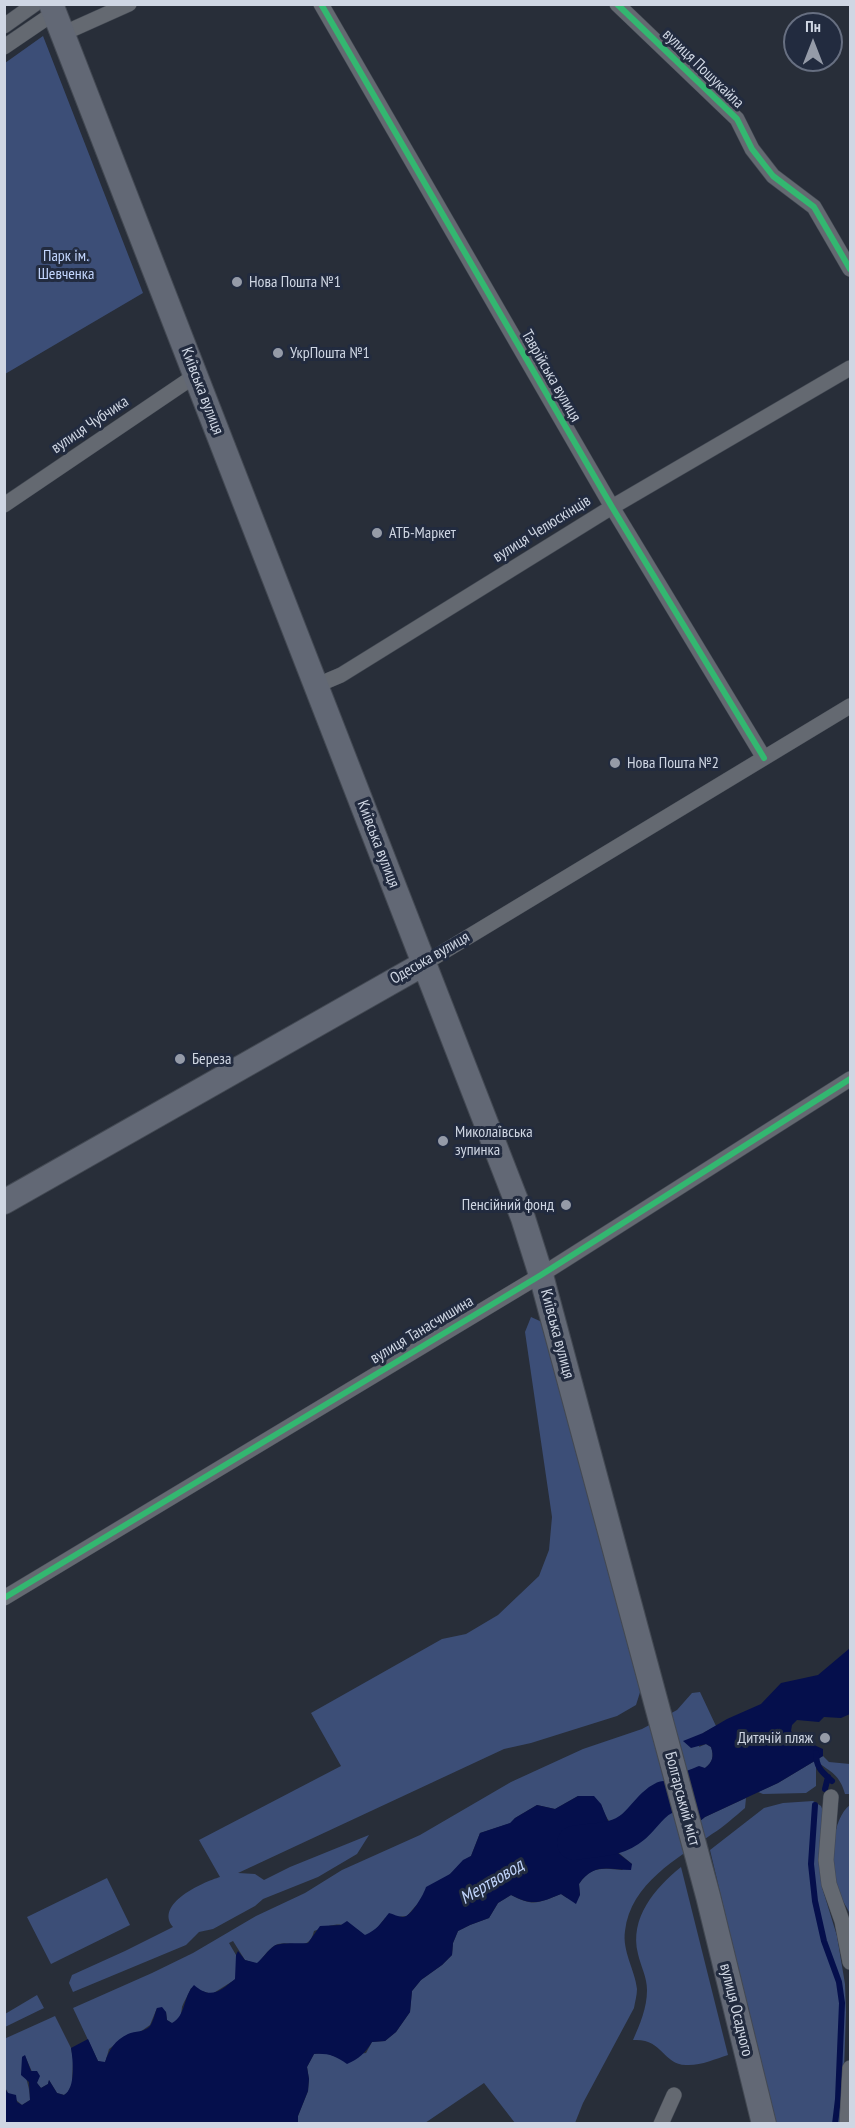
<!DOCTYPE html>
<meta charset="utf-8">
<style>
body{margin:0}
#map{position:relative;width:855px;height:2128px;overflow:hidden;background:#282e39;font-family:"PT Sans Narrow",sans-serif}
canvas{display:block}
.frame{position:absolute;inset:0;border:6px solid #cfd6e3;pointer-events:none}
.north{position:absolute;left:783px;top:12px;width:60px;height:60px;box-sizing:border-box;background:#222b3f;border:2px solid #676f81;border-radius:50%;rotate:0deg;font-size:16px;font-weight:700;line-height:24px;text-align:center;color:#cfd6e3}
.north::after{content:'';display:block;margin:auto;width:21px;height:27px;background:#959ba8;clip-path:polygon(50% 0,100% 100%,50% 72%,0 100%)}
</style>
<div id="map">
<canvas width="855" height="2128"></canvas>
<div class="frame"></div>
<div class="north">Пн</div>
</div>
<script>
const g = document.querySelector('canvas').getContext('2d');
g.lineJoin = 'round';
function fillPath(path, color) {
  g.fillStyle = color;
  g.fill(path, 'evenodd');
}
function stroke(path, color, width, dash) {
  g.strokeStyle = color;
  g.lineWidth = width;
  g.lineCap = dash ? 'butt' : 'round';
  g.setLineDash(dash || []);
  g.stroke(path);
}
function label(font, color, halo, rows, align = 'center') {
  g.font = font + ' "PT Sans Narrow",sans-serif';
  g.lineWidth = 6;
  g.setLineDash([]);
  g.textBaseline = 'middle';
  g.strokeStyle = halo;
  g.fillStyle = color;
  for (const [text, x, y, turn = 0] of rows) {
    g.save();
    g.translate(x, y);
    g.rotate((+turn || 0) * Math.PI / 180);
    g.textAlign = isNaN(turn) ? turn : align;
    if (halo) g.strokeText(text, 0, 0);
    g.fillText(text, 0, 0);
    g.restore();
  }
}
fillPath(new Path2D(`
 M43,36L143,293L5,374V63Z
 M531,1317L542,1322L642,1686L636,1705L617,1716L531,1743L504,1749L238,1873L255,1874L264,1880L290,1867L369,1835L357,1854L318,1877L263,1899L255,1906L213,1929L199,1932L186,1945L73,1992L69,1983L72,1975L125,1951L173,1927C154,1904 203,1882 220,1877L199,1840L341,1766L311,1713L442,1639L466,1634L498,1615L539,1576L549,1550L552,1517L525,1332Z
 M700,1692L716,1726L703,1733L699,1747L706,1744L711,1747C714,1756 713,1762 705,1768L661,1783C648,1806 617,1856 601,1804L578,1796L555,1809L537,1805L515,1818L511,1823L480,1833L471,1856C462,1860 458,1868 450,1874C434,1887 420,1900 407,1916L385,1918L374,1932L365,1936C348,1920 334,1923 314,1931C309,1953 293,1940 278,1944C270,1946 263,1958 257,1964L245,1960L233,1941L229,1943L236,1955V1979L212,1994L191,1988C189,1994 184,2001 182,2007C181,2015 181,2019 173,2024L167,2020L166,2012L157,2008L150,2025L140,2032L129,2034L109,2049L105,2063L98,2061L73,2008L152,1973L193,1953L256,1916L305,1893L342,1870L420,1835L511,1782L583,1749L642,1729L677,1710L692,1693Z
 M823,1756L829,1762L850,1764V1794H845C840,1775 831,1772 816,1761V1786L806,1793L763,1794L758,1792L778,1783Z
 M746,1798L745,1808C734,1817 724,1827 712,1834C677,1859 631,1883 625,1931C622,1951 635,1970 637,1989C637,1995 635,2002 634,2008L583,2103L575,2123H515L484,2083L425,2123H298V2116L308,2091L309,2079L307,2067L314,2054L325,2053L337,2057L366,2053L372,2042L385,2041L396,2032L410,2012L412,1991L421,1980L442,1965L452,1955L453,1943L458,1931L470,1925L489,1918L498,1903L511,1895C534,1907 538,1903 561,1894L567,1898L580,1895L579,1884C591,1866 602,1868 622,1870L632,1864L614,1849L613,1842L621,1834L637,1826L657,1807L666,1806L673,1810L684,1833L705,1817Z
 M813,1801L821,1806L823,1811L819,1862L822,1887L837,1936L845,1984L846,2012L844,2071L848,2121L839,2124L775,2123L710,1850L764,1808L783,1803Z
 M850,1805V1914C846,1905 838,1895 835,1885C829,1864 832,1818 850,1805Z
 M681,1867L728,2055C715,2059 700,2066 686,2065C662,2064 663,2038 633,2040C640,2024 647,2008 647,1990C647,1977 641,1967 638,1954C629,1918 655,1888 681,1867Z
 M107,1878L130,1925L51,1964L27,1917Z
 M37,1995L44,2008L5,2027V2014Z
 M55,2016L71,2048L73,2059L72,2084L68,2092L64,2095L57,2093L49,2080L48,2084L41,2088L37,2083L25,2056L22,2057C22,2072 30,2083 30,2100L22,2105L8,2093L5,2087L4,2039Z`), '#3c4e77');
fillPath(new Path2D(`
 M850,1648V1714L841,1718L824,1717L819,1722L797,1720L792,1725L791,1731L796,1737L823,1749V1756L778,1783L705,1817L684,1834L673,1810L666,1806L653,1809C644,1825 625,1829 614,1842V1850L632,1864L631,1870C609,1870 594,1862 579,1884L580,1895L576,1904L561,1894C539,1903 533,1906 511,1895L498,1903L489,1918L470,1925L458,1931L453,1943L452,1955L442,1965L421,1980L412,1991L410,2012L396,2032L385,2041L372,2042C365,2053 359,2059 347,2064C336,2056 328,2053 314,2054L307,2067L309,2079L308,2091L298,2116V2123H5L4,2087L8,2093L16,2095L17,2102L22,2105L30,2100L29,2082L21,2075L22,2057L25,2055L31,2071H37L40,2076L37,2083L41,2088L48,2084L49,2080L57,2093L64,2095C76,2088 73,2060 71,2048L88,2039L98,2061L105,2062C109,2050 115,2040 128,2034C135,2031 145,2032 150,2026C153,2022 155,2013 157,2008L162,2007L166,2012L167,2020L172,2023C186,2016 183,1996 194,1985C211,2000 220,1991 235,1979L236,1955L238,1951L245,1960L257,1963C263,1958 268,1950 274,1946C280,1942 299,1944 308,1943L320,1926L341,1925L347,1921L365,1935C377,1930 381,1923 389,1913C393,1914 399,1917 403,1917C411,1917 424,1894 426,1887L450,1874L463,1860L471,1856L480,1833L510,1823L515,1818L537,1805L555,1809L578,1796H594L601,1804L608,1821L620,1828C643,1822 647,1800 660,1784C667,1778 689,1770 699,1766L705,1768C713,1762 714,1756 711,1747L706,1744L691,1748L683,1741L703,1733L727,1719L761,1704L781,1683L818,1675Z`), '#050f4c');
stroke(new Path2D(`
 M816,1753C816,1767 821,1771 832,1781
 M825,1789L828,1777
 M815,1805L811,1864L815,1901L824,1941L839,1982L842,2003L838,2099L835,2124`), '#050f4c', 6);
stroke(new Path2D(`
 M574,1843C595,1839 615,1842 633,1827C644,1818 651,1804 664,1798`), '#050f4c', 34);
const minor = new Path2D(`
 M321,4L612,507L764,758
 M617,4L737,119L752,149L773,176L814,207L850,269
 M4,26L35,4
 M62,34L129,4
 M4,47L54,13
 M4,505L196,375
 M315,686L341,675L612,507L850,368
 M425,963L850,706
 M4,1598L541,1275L850,1079
 M831,1797L826,1860L829,1884L842,1921L850,1962
 M661,2124L674,2095
 M847,2124L850,2068`);
const primary = new Path2D(`
 M51,4L523,1218L541,1275L708,1896L764,2124
 M4,1202L425,963`);
stroke(minor, '#434953', 16);
stroke(primary, '#434953', 26);
stroke(minor, '#646971', 15);
stroke(primary, '#626875', 24);
stroke(new Path2D(`
 M321,4L612,507L764,758
 M617,4L737,119L752,149L773,176L814,207L850,269
 M4,1598L541,1275L850,1079`), '#33b770', 6);
for (const [x, y, r, color] of [
 [237,282,6,"#959ba8"],
 [278,353,6,"#959ba8"],
 [377,533,6,"#959ba8"],
 [615,763,6,"#959ba8"],
 [180,1059,6,"#959ba8"],
 [443,1141,6,"#959ba8"],
 [566,1205,6,"#959ba8"],
 [825,1738,6,"#959ba8"]
]) {
  const dot = new Path2D();
  dot.arc(x, y, r, 0, 2 * Math.PI);
  g.fillStyle = color;
  g.fill(dot);
  stroke(dot, '#222b3f', 2);
}
label('16px', '#cfd6e3', '#222b3f', [
 ["вулиця Пошукайла",703,69,44],
 ["Таврійська вулиця",551,376,60],
 ["Київська вулиця",202,391,69],
 ["вулиця Чубчика",90,425,-34],
 ["вулиця Челюскінців",542,529,-32],
 ["Київська вулиця",378,844,69],
 ["Одеська вулиця",430,958,-30],
 ["вулиця Танасчишина",422,1330,-31],
 ["Київська вулиця",557,1334,75],
 ["Болгарський міст",682,1799,75],
 ["вулиця Осадчого",736,2010,76]
]);
label('16px', '#c3d6fe', '#222b3f', [
 ["Парк ім.",66,256],
 ["Шевченка",66,274]
]);
label('16px', '#cfd6e3', '#222b3f', [
 ["Нова Пошта №1",249,282],
 ["УкрПошта №1",290,353],
 ["АТБ-Маркет",389,533],
 ["Нова Пошта №2",627,763],
 ["Береза",192,1059],
 ["Миколаївська",455,1132],
 ["зупинка",455,1150],
 ["Пенсійний фонд",554,1205,"right"],
 ["Дитячій пляж",813,1738,"right"]
], 'left');
label('italic 18px', '#c0d4fb', '#222b3f', [
 ["Мертвовод",492,1882,-31]
]);
</script>
